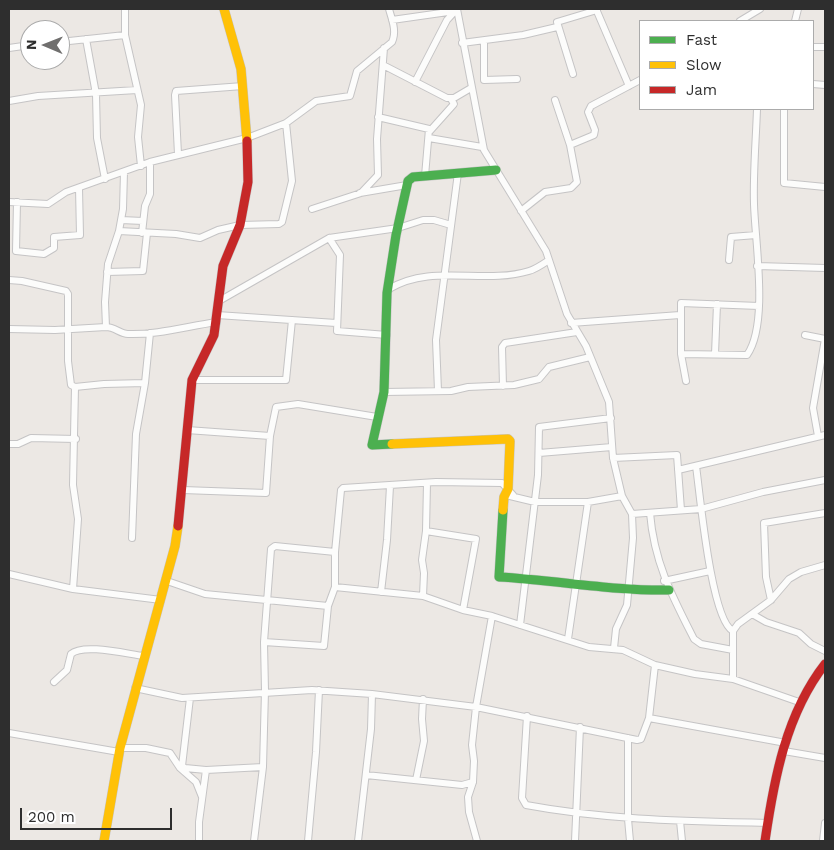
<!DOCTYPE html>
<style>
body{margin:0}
#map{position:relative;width:834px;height:850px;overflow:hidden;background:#ece8e4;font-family:"Work Sans",sans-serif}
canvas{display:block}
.frame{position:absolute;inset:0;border:10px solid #2e2e2e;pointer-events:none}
.legend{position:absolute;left:639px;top:20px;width:175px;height:90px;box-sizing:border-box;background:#fff;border:1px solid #ababab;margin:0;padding:6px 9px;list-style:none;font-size:15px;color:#2e2e2e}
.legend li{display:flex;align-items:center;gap:10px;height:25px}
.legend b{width:25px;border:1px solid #ababab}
.north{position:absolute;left:20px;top:20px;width:50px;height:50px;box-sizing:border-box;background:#fff;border:1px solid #ababab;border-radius:50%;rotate:271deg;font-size:14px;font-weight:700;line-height:20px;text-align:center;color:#2e2e2e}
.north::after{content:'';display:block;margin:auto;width:18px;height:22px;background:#706f6e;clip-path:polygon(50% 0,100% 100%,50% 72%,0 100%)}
.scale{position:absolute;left:20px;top:808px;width:152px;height:22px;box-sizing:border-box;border:2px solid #2e2e2e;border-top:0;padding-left:6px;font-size:15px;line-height:18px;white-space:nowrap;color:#2e2e2e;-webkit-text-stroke:4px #fff;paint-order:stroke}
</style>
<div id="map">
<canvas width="834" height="850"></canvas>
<div class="frame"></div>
<ul class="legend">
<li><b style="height:6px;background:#4caf50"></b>Fast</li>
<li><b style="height:6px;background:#ffc107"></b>Slow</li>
<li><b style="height:6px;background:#c62828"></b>Jam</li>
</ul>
<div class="north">N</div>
<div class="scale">200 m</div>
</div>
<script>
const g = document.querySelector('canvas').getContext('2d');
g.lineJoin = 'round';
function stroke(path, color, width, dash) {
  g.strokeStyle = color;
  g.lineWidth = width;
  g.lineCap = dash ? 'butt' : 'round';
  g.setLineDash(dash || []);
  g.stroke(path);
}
const street = new Path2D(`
 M125,9V35L141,105L138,137L141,166
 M457,9L484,150L546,251L567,314L586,346L609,402L613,458L622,496L632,514L633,538L627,605L616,629L614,648
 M596,9L629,86
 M392,20L455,11
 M740,21L760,9
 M795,21L798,9
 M86,39L96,94L97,138L105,179
 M484,41V80L517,79
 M60,42L125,35
 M462,43L523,35L557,27
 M813,47H825
 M9,48L30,45
 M383,65L447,98H454L471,88
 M573,74L557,22L597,10
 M415,82L447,20L457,9
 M813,84L825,85
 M9,101L38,96L137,90
 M784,109V183L825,187
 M378,117L429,129L425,176
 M429,132L454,104L451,99
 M429,138L482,147
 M570,145L594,135L595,130L588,112L591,106L640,80
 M178,154L175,95L176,91L243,86
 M360,193L407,185
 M9,202L48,204L66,192L150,162L247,138L286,123L316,101L350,96L357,71L392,42C397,31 392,20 389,9
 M17,202L16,251L44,254L54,248V237L80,235L79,188
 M312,209L361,193L378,175L377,139L384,48
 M521,211L545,192L571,188L577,182L570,145L555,100
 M121,220L143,221
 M119,231L176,234L200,238L218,230L240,225L279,224L282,222L292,181L286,123
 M142,233L145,206L150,194V162
 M329,238L340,255L337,331L387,335
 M729,260L731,237L756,235
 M757,266L825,268
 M107,272L143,271L147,233
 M9,280L22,281L66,291L68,294V361L71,385L75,387L73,485L78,519L73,589
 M389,289C432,263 483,285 529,271C536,269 543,264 549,260
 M219,301L329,238L398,228L423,220H434L451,225
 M217,315L336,323
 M571,323L680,315
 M106,327L105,302L108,264L119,231L123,209L124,172
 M9,329L55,330L106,327C115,327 120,334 128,334C157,335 188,326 217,322
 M805,335L825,339
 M681,354L747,355C769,324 755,242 754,204C753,173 756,140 757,109
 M715,354L717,304
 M192,380H286L292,320
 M686,381L681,354V303L759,306
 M503,386L502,347L505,343L577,332
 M75,387L104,384L145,383
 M438,391L436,340L458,173
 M384,392L451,391L468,387L514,385L539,379L549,367L590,357
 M187,430L270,436
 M818,436L813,408L825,339
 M9,444H18L31,438L76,439
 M539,453L612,447
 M613,458L677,455L681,510
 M696,466C700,494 711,620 733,631
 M678,470L825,435
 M183,490L266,493L270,436L276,407L298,404L377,417
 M510,496L535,502H588L622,496
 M650,513C654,562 672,596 694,639L701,644L733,650
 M632,514L701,509L763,492L825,480
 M426,531L476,539L463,610
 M132,538L136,434L145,383L150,333
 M9,574L73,589L161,600
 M167,581L205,594L328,606
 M664,581L710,571
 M335,587L423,596L463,610L492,616L589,647L623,650L655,665L695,674L733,679L799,702
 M381,592L387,540L390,486
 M423,596L424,573L422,560L426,531L427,483
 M771,600L766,577L764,523L825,513
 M752,614L766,622L799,633L811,644L825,651
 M520,625L538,475L539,427L611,418
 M568,639L588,502
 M264,642L324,646L328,606L335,587V552L341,490L343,488L436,482L502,483L513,495
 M733,679V631L738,624L771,600L789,579L801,572L825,565
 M54,682L67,670L71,654C83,643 127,654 144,656
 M135,688L182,698L312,690L372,694L476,707L637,740L641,739L649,718L786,743
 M190,698L182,766L185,768L206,770L263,767
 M527,716L522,798L526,805C606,820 686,821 767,823
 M649,718L655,665
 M9,733L119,752
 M628,738V819L630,841
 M120,748H146L170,753L180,768L196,782L202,797
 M784,751L825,758
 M366,775L462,785L473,782
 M416,780L424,741L422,719L423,699
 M680,821L682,841
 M199,841V822L206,770
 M254,841L263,767L265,691L264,642L271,549L275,546L335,552
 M308,841L316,752L319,690
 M358,841L371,729L372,694
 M477,841L469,812L468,797L473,782L474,761L472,745L476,707L492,616
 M575,841L580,727
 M823,841L825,823`);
const fast = new Path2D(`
 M392,444L372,445L384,392L387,293L396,235L408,181L413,177L496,170
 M503,510L499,577C556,580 612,591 669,590`);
const slow = new Path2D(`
 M224,9L241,69L247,141
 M392,444L508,439L510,441L508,489L504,497L503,510
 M104,841L120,748L175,546L178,526`);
const jam = new Path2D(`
 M178,526L192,380L214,335L223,266L240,225L248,182L247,141
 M765,841C774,779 786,714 825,664`);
stroke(street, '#c5c4c5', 8);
stroke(fast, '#c5c4c5', 10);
stroke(slow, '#c5c4c5', 10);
stroke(jam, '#c5c4c5', 10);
stroke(street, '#fcfcfb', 6);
stroke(fast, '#4caf50', 9);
stroke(slow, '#ffc107', 9);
stroke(jam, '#c62828', 9);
</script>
